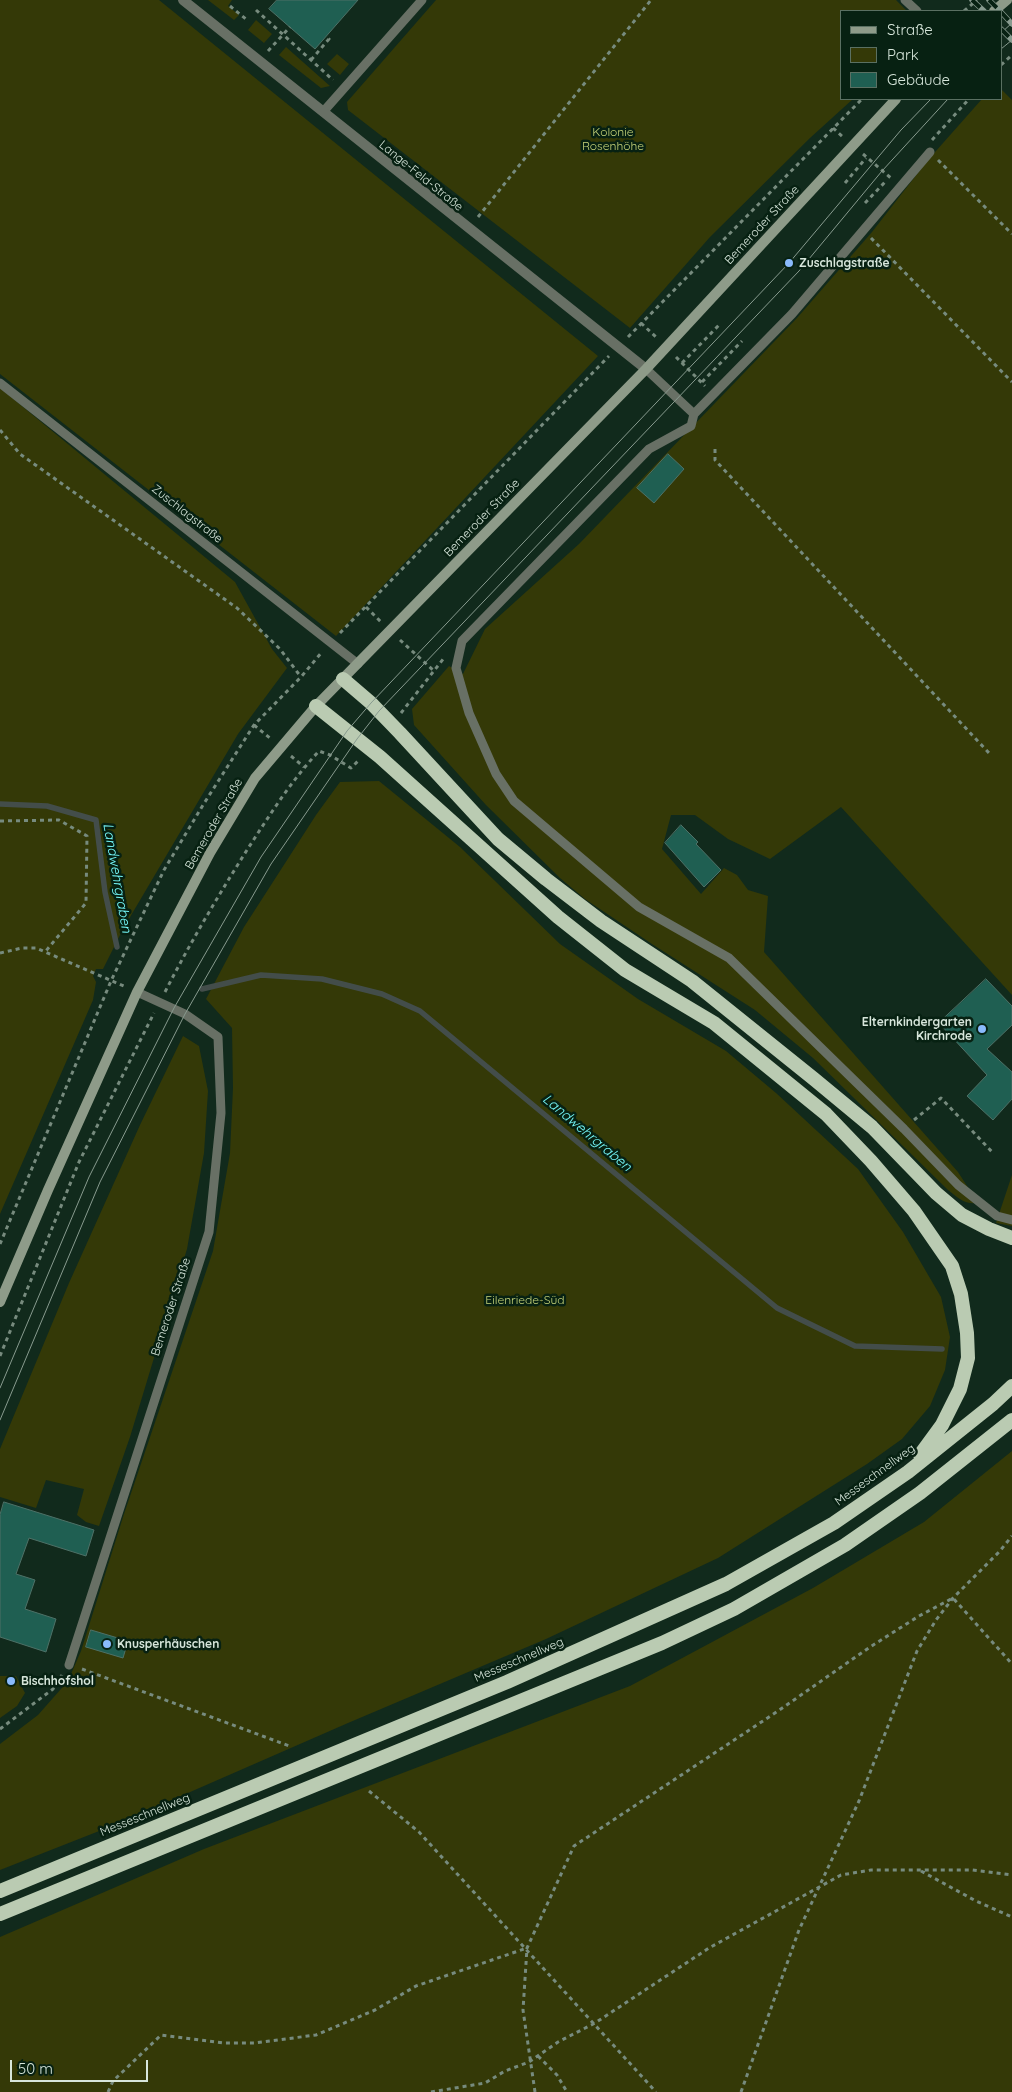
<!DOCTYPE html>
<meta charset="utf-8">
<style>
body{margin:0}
#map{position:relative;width:1012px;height:2092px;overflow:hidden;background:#112a1c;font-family:Quicksand,sans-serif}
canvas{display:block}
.legend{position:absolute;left:840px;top:10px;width:162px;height:90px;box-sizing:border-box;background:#072112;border:1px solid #5a7062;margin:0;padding:6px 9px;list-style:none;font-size:15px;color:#d7e6db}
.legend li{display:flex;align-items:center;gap:10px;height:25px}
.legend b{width:25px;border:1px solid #5a7062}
.scale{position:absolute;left:10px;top:2060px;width:138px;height:22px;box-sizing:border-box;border:2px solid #d7e6db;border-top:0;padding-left:6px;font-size:15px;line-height:18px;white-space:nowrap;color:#d7e6db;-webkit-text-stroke:4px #072112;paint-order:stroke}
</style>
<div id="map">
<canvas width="1012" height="2092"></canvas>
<ul class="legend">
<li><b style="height:6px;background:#8e9b89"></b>Straße</li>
<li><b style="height:14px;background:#343907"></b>Park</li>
<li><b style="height:14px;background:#1f5f52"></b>Gebäude</li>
</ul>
<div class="scale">50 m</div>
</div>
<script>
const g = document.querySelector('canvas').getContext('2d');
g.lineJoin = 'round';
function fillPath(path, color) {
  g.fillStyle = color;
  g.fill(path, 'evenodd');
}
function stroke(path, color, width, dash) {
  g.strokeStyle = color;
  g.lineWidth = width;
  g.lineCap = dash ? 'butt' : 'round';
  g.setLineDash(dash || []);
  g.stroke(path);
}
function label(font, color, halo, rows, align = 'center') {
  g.font = font + ' Quicksand,sans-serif';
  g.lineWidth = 5;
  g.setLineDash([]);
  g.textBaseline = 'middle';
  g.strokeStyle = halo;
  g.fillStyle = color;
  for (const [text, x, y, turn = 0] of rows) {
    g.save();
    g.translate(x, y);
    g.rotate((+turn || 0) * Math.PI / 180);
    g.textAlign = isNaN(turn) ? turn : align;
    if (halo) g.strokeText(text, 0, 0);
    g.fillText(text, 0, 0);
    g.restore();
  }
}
fillPath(new Path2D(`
 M0,0H159L598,356L336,636L0,374Z
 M208,0H232L228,6L239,15L234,20Z
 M436,0H896L907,11H841V99H853L810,138L710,237L630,328L348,110L347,102Z
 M256,20L272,34L264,43L248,30Z
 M286,47L330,86L321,88L279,55Z
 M337,54L349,64L340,75L327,64Z
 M1001,89L1012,100V995L841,807L770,859L728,839L695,815H671L662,849L701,894L724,868L737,875L748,890L768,896L764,952L958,1172L978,1203C965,1205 958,1198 948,1190L813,1058L755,1010L652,944L585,899L560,878L486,805L414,725L412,709L449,666L463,674L485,629L579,544L797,318L872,232L928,160L982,99H1001Z
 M0,388L235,582L272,649L287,668L238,734L123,929L103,969H96L93,976L96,982L93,1000L0,1214Z
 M379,781L460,847L560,944L638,999L726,1051L776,1093L858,1169L903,1232L941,1297L950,1337L945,1370L930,1406L902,1439L867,1464L718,1558L546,1639L348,1723L117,1824L0,1870V1744L38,1715L68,1681L81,1651L124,1514L213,1251L230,1153L233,1088L232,1028L206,999L244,927L316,815L340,782Z
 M183,1036L199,1046L208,1091L204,1153L187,1249L130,1437L99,1526L86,1522L77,1515L84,1489L46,1480L36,1508L0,1497V1449L69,1283L140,1125Z
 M1012,1175V1226L996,1223Z
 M1012,1451V2092H0V1937L204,1849L630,1686L813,1588L924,1522Z
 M0,1676H16L25,1693L17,1706L0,1718Z`), '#343907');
stroke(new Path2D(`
 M0,804L47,806L96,820L105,892L117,947
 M202,989L261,975L322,979L382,994L420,1011L777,1308L855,1346L942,1349`), '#434d4a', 5.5);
const building = new Path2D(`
 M277,0H358L315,49L269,9Z
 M668,454L684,469L654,503L637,488Z
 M681,825L698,842L696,844L721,870L704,887L665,843Z
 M986,979L1012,1006V1025L987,1049L1012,1072V1099L993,1120L967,1096L987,1075L939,1023Z
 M4,1502L94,1530L86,1556L29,1538L16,1574L35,1580L25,1609L56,1619L46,1652L0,1637V1515Z
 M91,1630L128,1641L123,1658L86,1647Z`);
fillPath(building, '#1f5f52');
stroke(building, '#4e7167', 1);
stroke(new Path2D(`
 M230,6L247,20
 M256,10L333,80
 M964,11L977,0
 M268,51L290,27
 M311,60L329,39L326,37
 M1001,65L1012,55
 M833,128L843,137
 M932,140L969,99
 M863,154L892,179
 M938,160L1012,234
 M845,183L866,158
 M865,203L886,181
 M478,217L651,0
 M871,238L1012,382
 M641,323L657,338
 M628,337L862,99
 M676,357L705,386
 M682,363L720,324
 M702,382L742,341
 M0,430L20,454L237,608L280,649L301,677
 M715,449V460L989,753
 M366,607L381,622
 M340,633L609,356
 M400,640L434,671
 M401,713L444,658
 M254,725L271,739
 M291,756L304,767
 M0,821L59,820L87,836L86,903L45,952
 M0,953L22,948H36L126,987
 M165,992C190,943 218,896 247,850C269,816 291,781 319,751L330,755L351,768L359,760
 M914,1120L941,1098L994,1154
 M0,1244L111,981L164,870L203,805L254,725L301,677L322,652
 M0,1356L79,1162L154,1013
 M82,1669L292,1747
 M0,1729L53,1689L62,1675
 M369,1791L419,1832L656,2092
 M921,1871L976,1901L1012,1917
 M538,2056L557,2075L567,2092
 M108,2092L113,2081L161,2035L224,2043H254L316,2035L375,2010L416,1986L527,1948
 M431,2092L485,2083L505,2071L529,2062L558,2042L595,2023L709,1948L841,1875L871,1870H972L1012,1875
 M535,2092L523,2010L527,1948L574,1846L778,1711L870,1647L919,1616L953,1598L1012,1664
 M741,2092L799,1930L859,1801L917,1651L936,1620L953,1598L999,1552L1012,1536`), '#778b7e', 3, [4, 4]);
stroke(new Path2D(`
 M905,0L917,11
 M323,112L422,0
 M930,152L792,314L694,414L691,426L649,449L462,641L456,668L469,713L496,774L514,801L639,907L729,958L904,1129L958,1185L997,1216L1012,1220
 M646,369L694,414
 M0,383L358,664
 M69,1665L209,1232L221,1113L218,1037L185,1014L137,992`), '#687065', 9);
stroke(new Path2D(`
 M183,0L646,369`), '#687065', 10);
stroke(new Path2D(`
 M994,11L1007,0
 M0,1302L48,1190L137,992L210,853L255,778L316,706L646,369L896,99`), '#8e9b89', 10);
stroke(new Path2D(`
 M343,679L371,703L400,733L498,839L546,879L601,921L692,981L814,1079L872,1127L936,1193L962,1215L989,1229L1012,1238
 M316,706L380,757L558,917L625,970L714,1023L826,1114L871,1161L914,1211L952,1266L961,1294L967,1333L968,1358L960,1389L942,1425L920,1455
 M0,1891L507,1682L726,1584L834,1523L908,1472L993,1404L1012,1386
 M0,1914L662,1643L734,1609L845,1545L920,1493L1012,1420`), '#bacbb2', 14);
stroke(new Path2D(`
 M1001,33L1012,23
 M1001,49L1012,40
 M0,1388L89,1177L174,1008L261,857L347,731L371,703L789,263L901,130L931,99
 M0,1420L100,1182L185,1014L271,864L357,739L379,711L799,271L882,171L948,99`), '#889b8f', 1);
const rail = new Path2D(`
 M972,0L984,11
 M989,0L1000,11
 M1001,12L1012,24
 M1001,29L1012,40`);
stroke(rail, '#889b8f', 5.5);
stroke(rail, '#072112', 4, [11]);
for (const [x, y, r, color] of [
 [789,263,5,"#8abafc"],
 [982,1029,5,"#8abafc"],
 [107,1644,5,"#8abafc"],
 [11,1681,5,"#8abafc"]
]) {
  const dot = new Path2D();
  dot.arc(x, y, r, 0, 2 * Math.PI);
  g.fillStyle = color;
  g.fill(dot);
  stroke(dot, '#072112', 2);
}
label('12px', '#c6d379', '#072112', [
 ["Kolonie",613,132],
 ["Rosenhöhe",613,146],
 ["Eilenriede-Süd",525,1300]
]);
label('12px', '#d7e6db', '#072112', [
 ["Lange-Feld-Straße",421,176,39],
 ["Bemeroder Straße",762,225,-47],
 ["Zuschlagstraße",187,514,38],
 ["Bemeroder Straße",482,518,-46],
 ["Bemeroder Straße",214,824,-60],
 ["Bemeroder Straße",171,1307,-72],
 ["Messeschnellweg",875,1475,-36],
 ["Messeschnellweg",519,1660,-23],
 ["Messeschnellweg",145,1815,-22]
]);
label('bold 12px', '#d7e6db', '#072112', [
 ["Zuschlagstraße",799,263],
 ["Elternkindergarten",972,1022,"right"],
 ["Kirchrode",972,1036,"right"],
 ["Knusperhäuschen",117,1644],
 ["Bischhofshol",21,1681]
], 'left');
label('italic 14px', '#76fafb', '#072112', [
 ["Landwehrgraben",117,878,80],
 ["Landwehrgraben",587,1133,40]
]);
</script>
